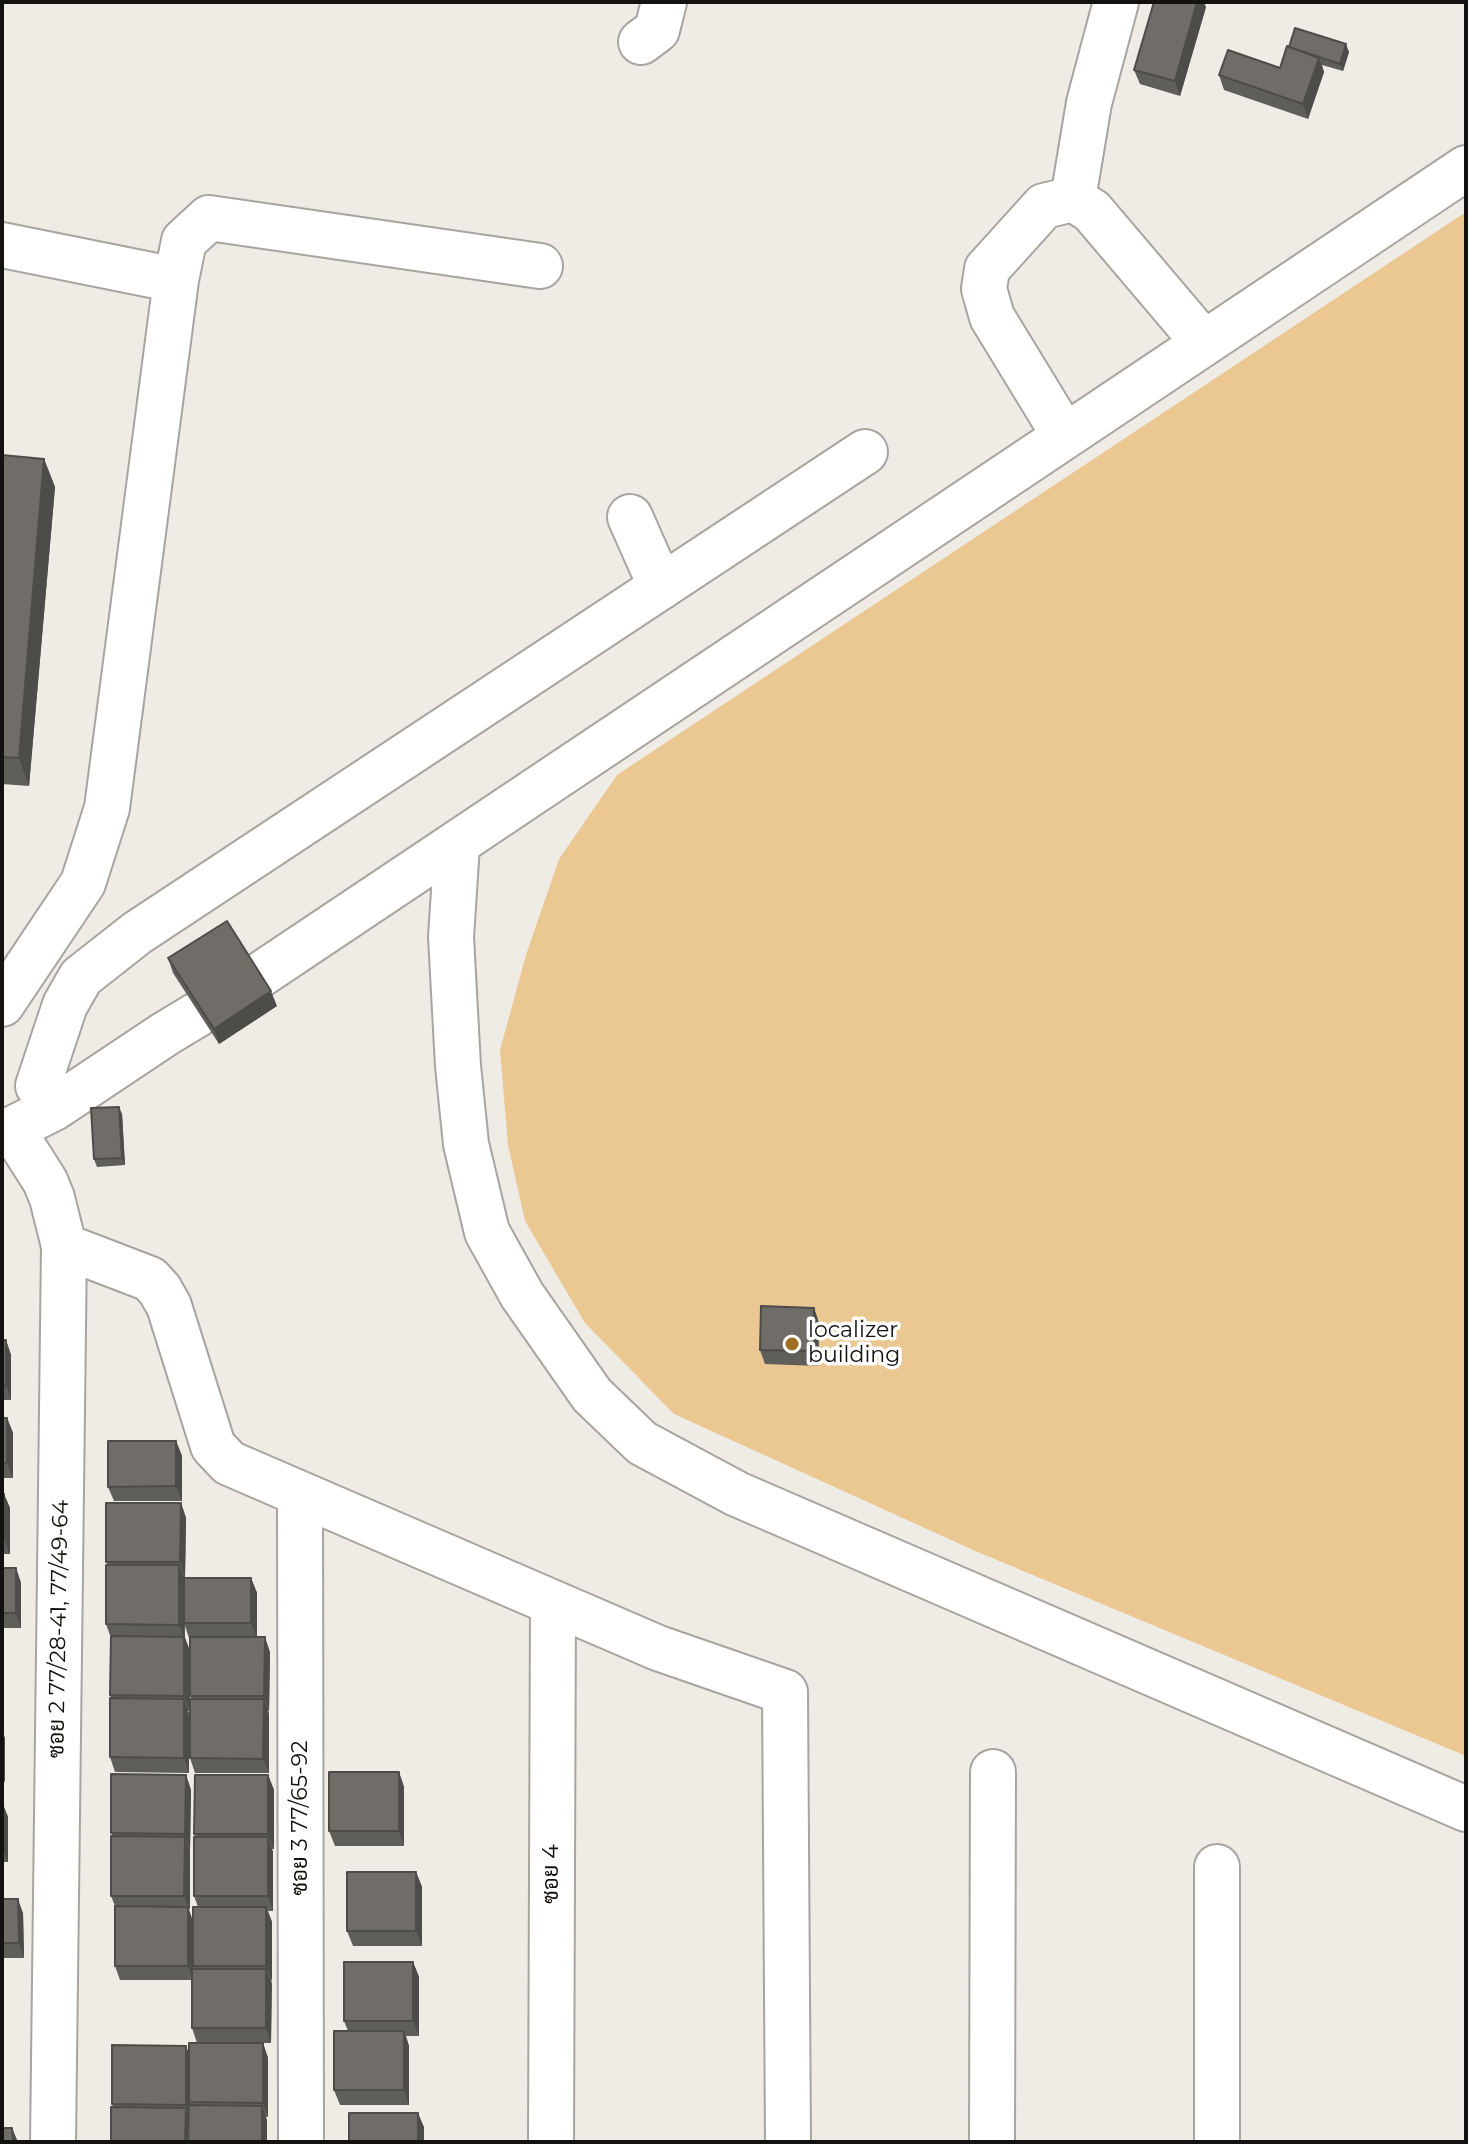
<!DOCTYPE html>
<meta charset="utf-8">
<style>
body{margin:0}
#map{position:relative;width:1468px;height:2144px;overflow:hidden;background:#efebe5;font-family:Montserrat,sans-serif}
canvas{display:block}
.frame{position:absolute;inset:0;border:4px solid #131210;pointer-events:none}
</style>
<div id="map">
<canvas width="1468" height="2144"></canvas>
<div class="frame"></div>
</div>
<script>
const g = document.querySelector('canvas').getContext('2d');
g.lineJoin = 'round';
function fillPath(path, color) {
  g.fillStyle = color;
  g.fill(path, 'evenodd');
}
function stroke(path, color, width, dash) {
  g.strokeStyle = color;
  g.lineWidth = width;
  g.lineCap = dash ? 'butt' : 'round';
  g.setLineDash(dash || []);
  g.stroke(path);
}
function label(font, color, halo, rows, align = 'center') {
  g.font = font + ' Montserrat,Sarabun,sans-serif';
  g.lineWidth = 7;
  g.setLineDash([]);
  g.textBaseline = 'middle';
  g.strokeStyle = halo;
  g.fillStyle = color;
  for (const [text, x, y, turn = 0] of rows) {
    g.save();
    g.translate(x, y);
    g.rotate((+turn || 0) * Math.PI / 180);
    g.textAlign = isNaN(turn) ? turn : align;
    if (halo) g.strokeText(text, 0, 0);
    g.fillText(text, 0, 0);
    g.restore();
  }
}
fillPath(new Path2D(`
 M1466,212V1756L973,1550L674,1414L585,1323L525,1221L508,1145L500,1050L526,955L559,859L617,775Z`), '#ebc792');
const minor = new Path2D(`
 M641,42L657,30L664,2
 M1073,199L1089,103L1116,2
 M2,245L176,280L107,808L83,883L2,1004
 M176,280L184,241L209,218L540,266
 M1064,435L992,317L984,289L987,269L1044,206L1073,199L1092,211L1204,343
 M630,517L661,587
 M457,845L451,937L458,1066L466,1144L487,1232L522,1295L592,1395L642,1443L737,1494L1466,1809
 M38,1086L65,1005L81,977L137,933L865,452
 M12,1129L45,1181L52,1198L64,1246L53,2142
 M2,1134L54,1108L165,1034L233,993L1466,168
 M64,1246L150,1279L160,1290L169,1306L213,1446L229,1463L658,1648L785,1692L788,2142
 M300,1494L301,2142
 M1217,1867V2142
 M551,2142L553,1605
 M992,2142L993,1772`);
stroke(minor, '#a8a49f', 48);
stroke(minor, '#fff', 44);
fillPath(new Path2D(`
 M1206,7L1180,96L1140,84L1134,70Z
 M1287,46L1349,52L1343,71L1322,65L1324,72L1308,119L1224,90L1219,75L1280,68Z
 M2,455L44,459L55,487L29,786L2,784Z
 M168,958L277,1006L219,1044L173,973Z
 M122,1114L125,1165L97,1167L94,1159Z
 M814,1308L819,1323L818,1366L765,1364L760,1350Z
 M2,1340H6L11,1355V1400H2Z
 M2,1418H7L13,1433V1478H2Z
 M176,1441L182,1456V1501H114L108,1487Z
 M2,1494H4L10,1508V1554H2Z
 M181,1503L186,1518L185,1577L184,1578H251L257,1593V1637L270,1652L269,1711H268L269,1714V1773H195L190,1758L192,1699L190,1696V1638H189L185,1626V1638L190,1651V1711H188L189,1714V1773L115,1772L110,1757L111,1698L110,1695L111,1638L106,1624L108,1565L106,1562Z
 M2,1568H16L21,1583V1628H2Z
 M399,1772L404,1787V1846H335L329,1831Z
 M186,1775L191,1790L189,1910L193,1921L198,1907L194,1896L195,1837L194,1834L268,1775L274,1790V1849H272L273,1852V1911H268L272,1922L271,2043H260H263L268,2058V2117H266L267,2142L113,2107L112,2104L189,2054L197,2043L192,2028V1980H120L115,1966V1906L111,1896L112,1836L111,1833Z
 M2,1802L8,1817V1862H2Z
 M416,1872L422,1887V1946H353L347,1931Z
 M2,1899L23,1913L24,1958H2Z
 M413,1962L419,1977V2036H406L409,2046V2105H340L334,2090L348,2031L344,2021Z`), '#605e59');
fillPath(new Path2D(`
 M1197,2H1204L1206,7L1180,96L1175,81Z
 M1346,44L1349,52L1343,71L1340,64Z
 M1319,58L1324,72L1308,119L1303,104Z
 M44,459L55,487L29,786L19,758Z
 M271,991L277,1006L219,1044L214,1029Z
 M119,1107L122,1114L125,1165L122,1158Z
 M814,1308L819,1323L818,1366L812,1351Z
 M6,1340L11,1355V1400L6,1385Z
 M7,1418L13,1433V1478L7,1463Z
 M176,1441L182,1456V1501L176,1486Z
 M4,1494L10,1508V1554L4,1539Z
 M181,1503L186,1518L185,1577L180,1562Z
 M179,1565L185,1580L184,1623L185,1638L190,1651V1711L184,1696V1638L179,1625Z
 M16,1568L21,1583V1628L16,1613Z
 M251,1578L257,1593V1638L251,1623Z
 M265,1637L270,1652L269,1711L264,1696Z
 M184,1699L189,1714V1773L184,1758Z
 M264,1699L269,1714V1773L263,1759Z
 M2,1730L5,1738V1783L2,1775Z
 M399,1772L404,1787V1846L399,1831Z
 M186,1775L191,1790L190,1849L185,1834Z
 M268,1775L274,1790V1849L268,1834Z
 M2,1802L8,1817V1862L2,1847Z
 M185,1837L190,1852V1910L184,1896Z
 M268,1837L273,1852V1911L268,1896Z
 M416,1872L422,1887V1946L416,1931Z
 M18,1899L23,1913L24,1958L19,1943Z
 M188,1907L193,1922V1980L188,1966Z
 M266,1907L272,1922V1981L266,1966Z
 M413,1962L419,1977V2036L413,2021Z
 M266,1969L272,1984L271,2043L266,2028Z
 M404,2031L409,2046V2105L404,2090Z
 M263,2043L268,2058V2117L263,2103Z
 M186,2046L192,2060L189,2102L191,2109V2120L186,2105Z
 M262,2106L267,2120V2142H262Z
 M186,2108L191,2123V2142H185Z
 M418,2113L424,2127V2142H418Z
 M12,2128L18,2142H13Z`), '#4e4c49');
const building = new Path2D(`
 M1154,2H1197L1175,81L1134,70Z
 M1295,28L1346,44L1340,64L1289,47Z
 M1287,46L1319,58L1303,104L1219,75L1228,50L1280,68Z
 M2,455L44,459L19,758L2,757Z
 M227,921L271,991L214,1029L168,958Z
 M119,1107L122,1158L94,1159L91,1108Z
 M761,1306L814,1308L812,1351L760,1350Z
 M2,1340H6V1385H2Z
 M2,1418H7V1463H2Z
 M108,1441H176V1486L108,1487Z
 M2,1494H4V1539H2Z
 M106,1503H181L180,1562H106Z
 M106,1565H179V1625L106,1624Z
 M2,1568H16V1613H2Z
 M184,1578H251V1623H184Z
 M111,1636L184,1637V1696L110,1695Z
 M190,1637H265L264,1696H190Z
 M110,1698L184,1699V1758L110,1757Z
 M190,1699H264L263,1759L190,1758Z
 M329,1772H399V1831H329Z
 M111,1774L186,1775L185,1834L111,1833Z
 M195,1775H268V1834H194Z
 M111,1836L185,1837L184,1896H111Z
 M194,1837H268V1896H194Z
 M347,1872H416V1931H347Z
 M2,1899H18L19,1943H2Z
 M115,1906L188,1907V1966H115Z
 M193,1907H266V1966H193Z
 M344,1962H413V2021H344Z
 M192,1969H266V2028H192Z
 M334,2031H404V2090H334Z
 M189,2043H263V2103L189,2102Z
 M112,2045L186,2046V2105L112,2104Z
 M189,2105L262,2106V2142H188Z
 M111,2107L186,2108L185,2142H111Z
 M349,2113H418V2142H349Z
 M2,2128H12L13,2142H2Z`);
fillPath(building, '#706d68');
stroke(building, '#4e4c49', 2);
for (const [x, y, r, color] of [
 [792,1344,8,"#9d7021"]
]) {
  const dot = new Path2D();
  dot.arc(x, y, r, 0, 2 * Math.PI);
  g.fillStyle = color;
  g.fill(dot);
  stroke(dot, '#fff', 3);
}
label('22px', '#131210', '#fff', [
 ["localizer",808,1331],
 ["building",808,1356]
], 'left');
label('22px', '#131210', '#fff', [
 ["ซอย 2 77/28-41, 77/49-64",59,1629,-89],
 ["ซอย 3 77/65-92",301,1818,-90],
 ["ซอย 4",552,1874,-90]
]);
</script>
